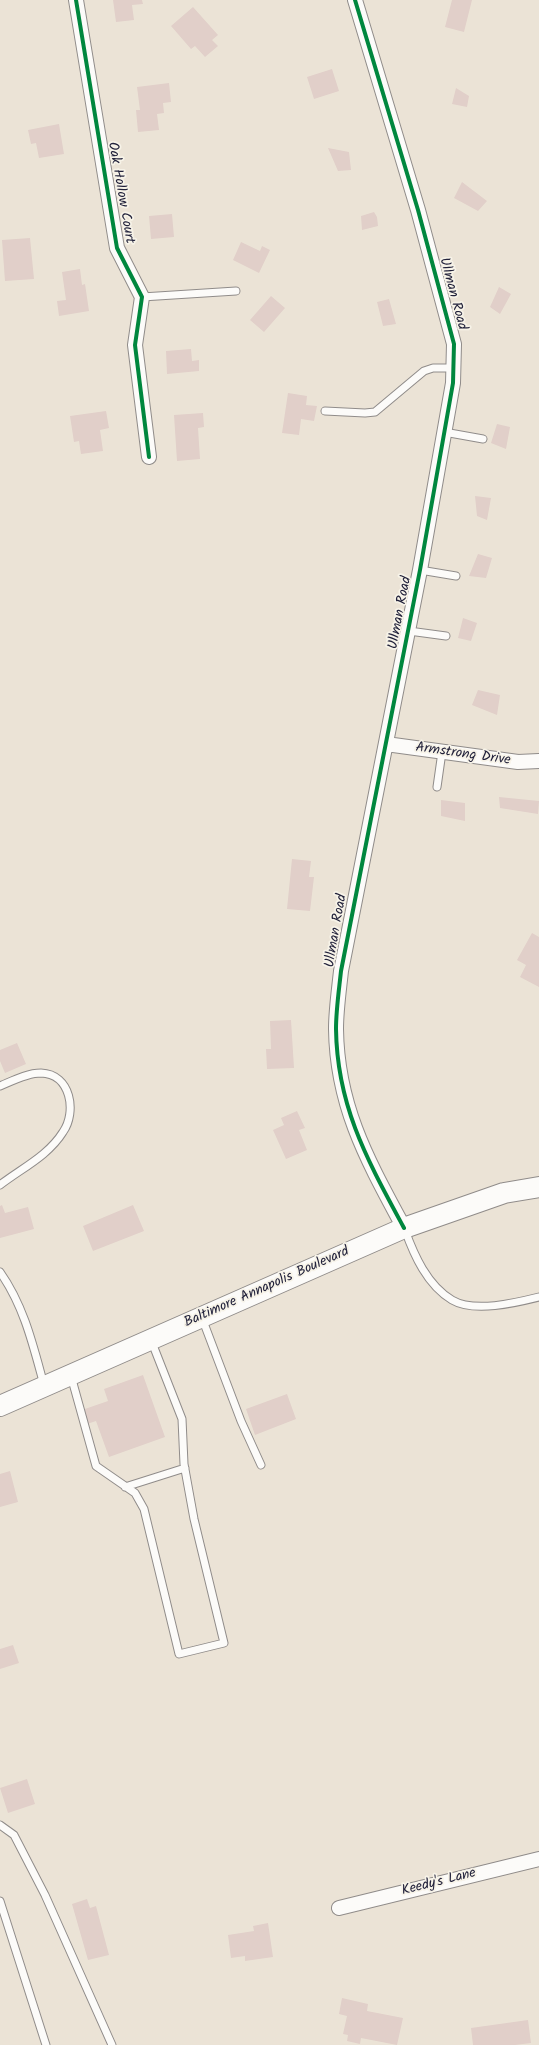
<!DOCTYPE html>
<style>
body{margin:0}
canvas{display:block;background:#ebe3d6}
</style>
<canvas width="539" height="2045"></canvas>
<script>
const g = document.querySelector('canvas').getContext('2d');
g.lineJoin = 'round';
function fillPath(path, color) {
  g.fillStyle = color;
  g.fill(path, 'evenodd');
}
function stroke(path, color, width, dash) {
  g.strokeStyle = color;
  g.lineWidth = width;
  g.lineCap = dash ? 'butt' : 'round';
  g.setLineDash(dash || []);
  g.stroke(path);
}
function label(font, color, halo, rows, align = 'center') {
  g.font = font + ' Kalam,sans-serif';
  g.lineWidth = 3.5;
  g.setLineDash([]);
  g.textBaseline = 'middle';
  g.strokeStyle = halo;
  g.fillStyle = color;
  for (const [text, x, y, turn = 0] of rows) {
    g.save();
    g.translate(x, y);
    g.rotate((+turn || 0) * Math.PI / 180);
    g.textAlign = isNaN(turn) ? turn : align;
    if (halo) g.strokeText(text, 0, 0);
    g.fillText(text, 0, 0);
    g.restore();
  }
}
fillPath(new Path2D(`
 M113,0H142L143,4L132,5L134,20L116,22Z
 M452,0H472L464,32L445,27Z
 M193,7L218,35L212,40L218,46L205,57L195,46L191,49L171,26Z
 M332,69L339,91L314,99L307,77Z
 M169,83L171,102L163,103L164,113L157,114L159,130L138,132L136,110H140L137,87Z
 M456,88L469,96L467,107L452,104Z
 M59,124L64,154L39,158L36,143L31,144L28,130Z
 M328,148L349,152L351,170L338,171Z
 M462,182L487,201L478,211L454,198Z
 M374,212L377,217L378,226L362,230L361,216Z
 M172,214L174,237L151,239L149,216Z
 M30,238L34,279L5,281L2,240Z
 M241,242L260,251L262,246L270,250L259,273L233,260Z
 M80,269L82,285L85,284L89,311L59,316L57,301L66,300L62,272Z
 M499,287L511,294L500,314L490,307Z
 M271,296L285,308L264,332L250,320Z
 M389,299L396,324L383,326L377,302Z
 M191,349L192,361L199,360V371L167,374L166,351Z
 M288,393L307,396L306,405L317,406L314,421L301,419L299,435L282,433Z
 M106,411L109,428L100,430L103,451L81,454L79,441L74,442L70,416Z
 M203,413L204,427L198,428L200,459L177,461L174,415Z
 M497,424L510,427L506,449L491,443Z
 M475,496L491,498L487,520L477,516Z
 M478,554L492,558L486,578L469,576Z
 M463,618L477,623L471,641L458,638Z
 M478,690L500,695L497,715L472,705Z
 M499,797L539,801L538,814L500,808Z
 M441,800L465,803V821L441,816Z
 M292,859L311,861L309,877H314L310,911L287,909Z
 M532,933L539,937V987L520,977L526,965L517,960Z
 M291,1020L294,1068L267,1069L266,1049H271L270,1021Z
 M17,1043L26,1064L5,1073L0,1061V1050Z
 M297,1111L305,1128L299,1130L307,1150L286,1159L273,1130L284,1125L281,1118Z
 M2,1205L5,1213L28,1207L34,1229L0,1238V1206Z
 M133,1205L144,1231L93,1251L83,1226Z
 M143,1375L165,1437L109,1457L96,1421L87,1424L82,1410L108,1401L104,1389Z
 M287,1394L296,1419L255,1435L246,1409Z
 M10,1471L18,1502L0,1507V1474Z
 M13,1645L19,1663L0,1669V1649Z
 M27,1779L35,1804L8,1813L0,1788Z
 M87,1899L90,1908L96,1906L109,1955L88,1960L72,1904Z
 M268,1923L273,1957L245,1961V1956L231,1958L228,1935L254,1931L253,1926Z
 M342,1998L368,2004L367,2011L403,2018L397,2045L361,2038L360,2044L347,2041L348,2035L343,2034L347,2016L339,2014Z
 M528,2020L531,2043L515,2045H473L471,2028Z`), '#e1cfc9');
const service = new Path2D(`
 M142,297L236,291
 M325,411L365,413L375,412L424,371L433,368H453
 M444,432L483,439
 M420,570L456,576
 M409,631L446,636
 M437,787L442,752
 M0,1086C12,1081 27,1073 41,1073C71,1074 77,1112 63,1132C48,1156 22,1168 0,1185
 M405,1230C414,1255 427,1285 452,1300C474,1313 515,1303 539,1297
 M0,1272C24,1306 33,1345 44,1385
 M202,1318L241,1421L261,1465
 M71,1376L96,1466L135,1493L144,1509L179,1654L224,1643L194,1519L184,1464L182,1419L151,1340
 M125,1487L185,1468
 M0,1825L14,1835L45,1895L112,2045
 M0,1901L46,2045`);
const minor = new Path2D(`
 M76,0L117,248L142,297L135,345L149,457
 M355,0L418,210L454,344L453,383L420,570L341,971C339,990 336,1010 336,1029C337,1107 368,1161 404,1228
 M386,744L518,762L539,761
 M339,1908L539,1859`);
const secondary = new Path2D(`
 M0,1406L404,1228L504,1193L539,1187`);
stroke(service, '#908c8a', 9);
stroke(minor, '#908c8a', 16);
stroke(secondary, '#908c8a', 22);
stroke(service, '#fcfbf9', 7);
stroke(minor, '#fcfbf9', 14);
stroke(secondary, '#fcfbf9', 20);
stroke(new Path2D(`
 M76,0L117,248L142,297L135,345L149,457
 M355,0L418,210L454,344L453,383L420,570L341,971C339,990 336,1010 336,1029C337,1107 368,1161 404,1228`), '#00873e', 4);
label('14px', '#22223b', '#f7f3e8', [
 ["Oak Hollow Court",120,193,80],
 ["Ullman Road",452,294,75],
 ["Ullman Road",401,613,-79],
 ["Armstrong Drive",463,755,8],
 ["Ullman Road",337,931,-80],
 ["Baltimore Annapolis Boulevard",267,1288,-24],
 ["Keedy's Lane",439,1883,-14]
]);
</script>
